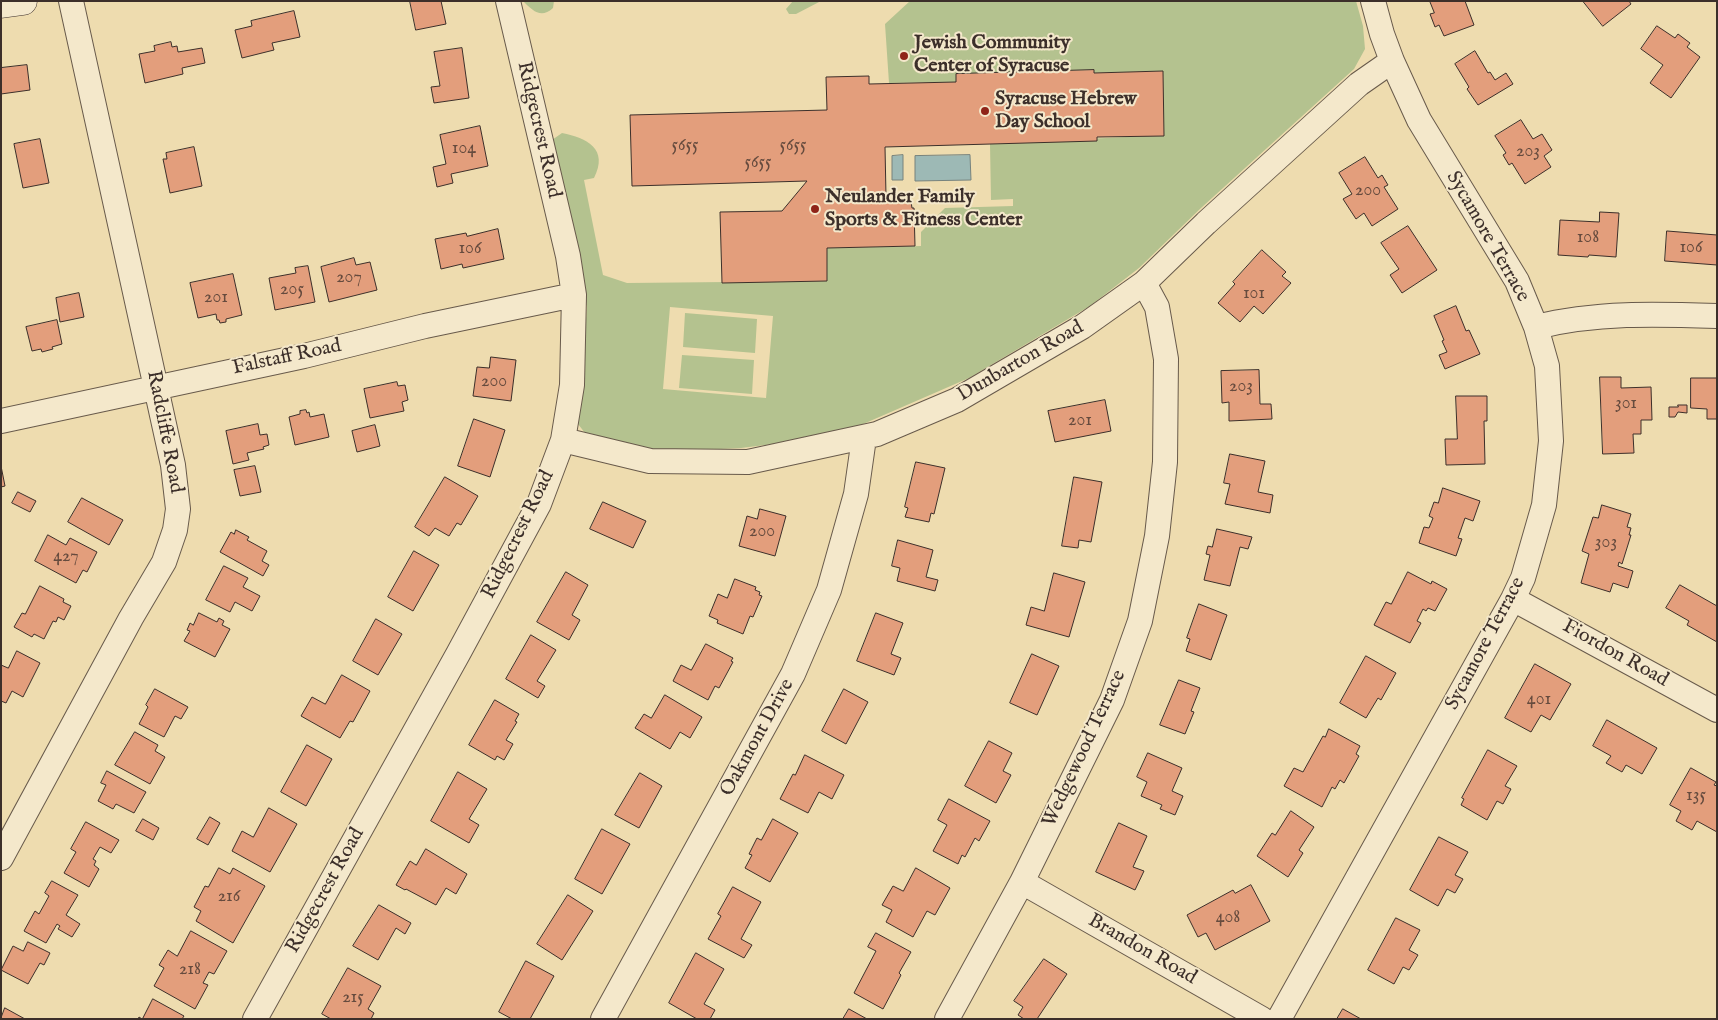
<!DOCTYPE html>
<style>
body{margin:0}
#map{position:relative;width:1718px;height:1020px;overflow:hidden;background:#eedcaf;font-family:"IM FELL English",serif}
canvas{display:block}
.frame{position:absolute;inset:0;border:2px solid #3c2f2a;pointer-events:none}
</style>
<div id="map">
<canvas width="1718" height="1020"></canvas>
<div class="frame"></div>
</div>
<script>
const g = document.querySelector('canvas').getContext('2d');
g.lineJoin = 'round';
function fillPath(path, color) {
  g.fillStyle = color;
  g.fill(path, 'evenodd');
}
function stroke(path, color, width, dash) {
  g.strokeStyle = color;
  g.lineWidth = width;
  g.lineCap = dash ? 'butt' : 'round';
  g.setLineDash(dash || []);
  g.stroke(path);
}
function label(font, color, halo, rows, align = 'center') {
  g.font = font + ' "IM FELL English",serif';
  g.lineWidth = 4;
  g.setLineDash([]);
  g.textBaseline = 'middle';
  g.strokeStyle = halo;
  g.fillStyle = color;
  for (const [text, x, y, turn = 0] of rows) {
    g.save();
    g.translate(x, y);
    g.rotate((+turn || 0) * Math.PI / 180);
    g.textAlign = isNaN(turn) ? turn : align;
    if (halo) g.strokeText(text, 0, 0);
    g.fillText(text, 0, 0);
    g.restore();
  }
}
fillPath(new Path2D(`
 M523,1H554L553,8C541,19 533,11 523,1Z
 M793,1H821L796,14H789L786,9Z
 M910,1H1356L1363,26L1365,49L1354,69L1201,208L1139,268L1090,306L969,378L854,428L798,441L741,448L677,451L640,448L597,441L585,433L578,424L587,307L552,140L562,133C587,138 609,149 594,178L584,180L603,275L627,283L827,281V248L921,246V232L945,208L1013,206V199L991,200L990,144L1164,135L1163,71L1094,73L1093,70L956,74V82L889,83L885,24ZM670,307L773,316L766,398L663,389Z
 M685,313L757,319L755,353L683,347Z
 M682,355L754,360L752,394L679,388Z`), '#b4c28f');
const water = new Path2D(`
 M903,155V180H892V156Z
 M970,155L971,180L915,181V156Z`);
fillPath(water, '#9db9b5');
stroke(water, '#76827d', 1);
const building = new Path2D(`
 M410,1H441L446,24L416,30Z
 M1430,1H1465L1474,25L1444,36L1439,25L1435,27L1430,14L1434,13Z
 M1583,1H1629L1631,4L1603,26Z
 M294,11L300,37L272,43L274,50L242,58L235,30L252,26L251,21Z
 M1657,26L1675,38L1678,34L1690,43L1687,47L1700,57L1671,98L1650,83L1663,65L1641,49Z
 M171,42L172,47L177,46L178,52L202,48L205,63L182,68L183,74L145,83L139,54L155,51L154,46Z
 M462,48L469,98L434,103L431,87L440,86L434,52Z
 M1475,51L1488,73L1490,72L1495,80L1506,73L1513,84L1478,105L1467,89L1469,87L1455,64Z
 M27,65L30,90L1,94V68Z
 M1094,70V73L1163,71L1164,136L1097,137V141L885,147L886,196L910,195L912,208H914L915,246L827,248V281L722,283L720,212L782,211L807,181L632,186L630,115L827,110L826,77L869,76V84L956,82V74Z
 M1521,120L1533,139L1542,134L1552,150L1544,156L1551,167L1525,184L1512,163L1509,165L1503,155L1506,153L1495,136Z
 M480,126L488,166L451,174L453,183L437,187L433,167L446,164L440,135Z
 M40,139L49,183L23,188L14,144Z
 M194,147L202,186L170,193L163,159H167L166,153Z
 M1365,157L1378,178L1382,175L1388,185L1384,187L1398,209L1372,226L1364,213L1356,219L1343,199L1352,194L1339,173Z
 M1600,212L1619,213L1616,257L1589,255L1588,257L1558,255L1560,220L1599,222Z
 M1408,226L1437,270L1402,293L1390,275L1399,269L1381,243Z
 M498,229L504,259L463,268L462,264L441,269L435,239L466,233L467,236Z
 M1667,231L1717,235V265L1665,261Z
 M1262,250L1286,272L1282,276L1291,283L1263,314L1254,306L1240,322L1218,303L1235,284L1233,282Z
 M354,258L356,265L370,262L377,290L329,302L321,267Z
 M308,266L315,302L275,310L269,278L296,273L295,268Z
 M233,274L242,315L226,319V322L220,323L219,320H217L216,314L198,318L190,283Z
 M79,293L84,317L60,322L56,298Z
 M1456,306L1466,331L1469,330L1480,354L1445,369L1439,355L1447,352L1442,341L1444,340L1434,316Z
 M57,320L62,344L52,347L53,349L42,352L41,349L32,351L26,327Z
 M491,357L516,360L511,401L473,396L477,367L489,368Z
 M1259,370L1260,404H1271L1272,419L1229,421V402L1222,403L1221,371Z
 M1600,377H1621V388L1651,387L1652,420H1641V434H1633L1634,453L1603,454Z
 M1691,378H1717V419H1707V409L1691,408Z
 M397,382L398,386L405,385L408,400L402,402L404,411L370,418L364,389Z
 M1456,396H1487V421H1484L1485,464L1446,465L1445,439H1457Z
 M1105,400L1111,431L1055,442L1048,411Z
 M1678,405H1687V413L1678,412L1675,417H1669V407H1678Z
 M306,410L307,413L309,412L310,417L324,414L329,437L295,445L289,417L300,414V411Z
 M474,419L505,430L490,477L458,466Z
 M258,424L260,435L267,434L269,445L263,447L264,449L247,453L249,460L233,464L226,431Z
 M375,425L380,446L357,452L352,431Z
 M1230,454L1265,461L1258,492L1273,495L1270,513L1225,504L1230,484L1224,483Z
 M916,462L945,468L934,514L931,513L929,522L905,517L908,508L905,507Z
 M1,466L5,486L1,487Z
 M255,466L261,492L240,496L234,470Z
 M445,477L478,496L461,525L457,523L449,536L435,528L429,536L415,527Z
 M1074,477L1102,482L1091,542L1079,540L1078,548L1062,546Z
 M1443,488L1480,501L1473,521L1465,518L1458,538L1462,539L1456,556L1419,543L1424,527L1429,528L1433,518L1429,516L1434,502L1438,503Z
 M18,492L36,501L30,512L12,503Z
 M82,498L123,520L109,545L68,522Z
 M603,502L646,521L633,548L590,529Z
 M1602,505L1631,514L1627,527L1631,528L1629,535H1631L1622,564L1619,562L1618,566L1633,571L1628,588L1613,583L1610,592L1581,583L1589,554L1582,551L1593,517L1598,518Z
 M760,509L786,516L775,556L739,546L747,516L757,519Z
 M1217,529L1252,537L1248,549L1240,547L1230,586L1204,580L1210,555L1206,554L1208,546L1212,547Z
 M236,530L249,537L247,540L267,551L262,561L269,565L263,576L220,552L231,532L234,534Z
 M48,535L66,545L70,538L97,552L87,572L83,570L76,583L35,561Z
 M898,540L933,550L926,577L938,580L935,591L897,581L900,568L892,566Z
 M414,551L439,565L413,611L388,597Z
 M224,566L248,578L243,587L260,596L252,611L235,602L230,612L206,600Z
 M566,572L588,585L572,615L580,620L569,640L537,622Z
 M1408,572L1431,584L1432,581L1447,589L1435,611L1428,608L1426,611L1423,609L1417,621L1421,623L1410,643L1374,625L1386,602L1391,604Z
 M1054,573L1085,582L1069,637L1026,625L1031,607L1044,611Z
 M735,579L756,587L755,590L760,592L759,595L762,596L753,617L750,616L743,634L717,623L718,620L709,616L718,594L727,598Z
 M1680,585L1717,606V642L1687,625L1689,621L1666,608Z
 M40,586L64,599L63,602L71,606L64,620L58,617L56,622L53,621L44,639L34,634L32,637L14,627L22,613L25,614Z
 M1199,604L1227,615L1211,660L1186,651L1190,639L1187,638Z
 M199,613L217,622L219,618L224,621L222,625L230,629L215,657L184,641L190,631L187,630L190,623L193,625Z
 M876,613L903,623L891,654L901,658L894,675L857,661Z
 M376,619L402,634L378,675L353,661Z
 M531,635L556,650L537,681L545,686L538,698L506,679Z
 M706,644L733,658L731,661L733,662L719,688L715,686L708,700L673,681L681,665L691,670Z
 M17,651L40,663L23,697L12,691L6,703L1,701V665L8,668Z
 M1032,654L1059,666L1037,715L1010,703Z
 M1366,656L1396,673L1381,700L1378,698L1366,718L1340,703Z
 M1535,664L1571,684L1550,720L1541,715L1531,732L1505,718Z
 M342,675L370,691L353,722L350,721L340,738L301,716L312,697L325,704Z
 M1179,680L1200,688L1191,711L1194,712L1185,734L1160,725Z
 M155,689L188,707L181,719L175,716L164,737L139,724L148,707L146,705Z
 M844,689L868,702L846,744L822,731Z
 M665,695L702,717L690,738L680,732L670,749L635,728L644,714L651,718Z
 M495,700L519,714L515,721L517,722L506,740L513,744L504,760L497,756L495,760L469,745Z
 M1607,720L1657,748L1642,774L1626,765L1622,772L1606,763L1611,756L1593,746Z
 M1329,729L1360,746L1356,754L1359,756L1344,783L1340,780L1335,789L1332,787L1322,807L1284,786L1294,768L1303,772L1323,736L1325,737Z
 M135,732L158,745L155,751L165,757L150,784L115,765Z
 M989,741L1012,753L1003,771L1011,775L996,803L965,786Z
 M307,745L332,759L306,806L281,792Z
 M1488,750L1517,766L1505,786L1511,789L1503,804L1497,801L1487,820L1461,805L1464,799L1462,798Z
 M1148,753L1182,768L1172,791L1183,796L1175,815L1160,809L1162,805L1141,796L1147,782L1137,777Z
 M805,755L844,775L832,799L819,792L808,813L780,799L793,774L795,775Z
 M1691,768L1716,782L1714,785L1717,786V832L1697,821L1692,830L1676,821L1681,811L1670,805Z
 M107,771L146,792L134,813L116,804L113,809L98,801L106,785L101,783Z
 M458,772L487,789L469,819L479,825L469,843L431,821Z
 M640,773L662,786L639,828L615,815Z
 M949,799L990,821L979,841L975,838L965,857L962,855L958,864L933,851L947,825L938,820Z
 M269,808L297,824L270,872L232,851L242,831L253,837Z
 M1291,811L1314,827L1299,850L1303,853L1288,877L1257,856L1272,833L1275,835Z
 M210,817L220,823L208,845L197,839Z
 M143,819L159,828L153,840L136,831Z
 M773,819L798,833L770,882L745,868L752,855L749,854L757,838L761,840Z
 M86,822L119,840L111,853L100,847L93,859L96,861L94,865L99,869L89,887L64,873L76,852L71,849Z
 M1119,823L1147,836L1133,867L1144,871L1135,890L1096,872Z
 M602,829L630,844L602,894L575,879Z
 M1439,837L1468,852L1455,875L1463,879L1455,893L1447,889L1438,906L1410,890Z
 M426,849L467,874L456,894L446,888L436,905L406,889L405,890L396,885L410,861L416,865Z
 M219,868L230,874L233,868L265,886L233,943L196,921L201,911L194,907L205,886L208,887Z
 M916,868L950,888L935,915L927,911L913,937L886,922L892,910L882,905L893,886L903,891Z
 M52,881L78,895L66,915L80,924L72,937L58,929L60,926L57,924L46,943L24,931L35,911L39,914L49,896L45,893Z
 M1251,885L1270,921L1215,950L1206,933L1198,937L1187,915L1233,890L1235,893Z
 M733,887L761,902L741,939L752,945L744,958L708,939L721,916L718,914Z
 M568,895L593,911L562,960L537,944Z
 M379,905L411,923L405,934L396,928L378,960L353,946Z
 M1396,918L1420,930L1409,950L1418,955L1409,970L1403,967L1394,984L1368,970Z
 M191,931L227,951L214,974L209,972L203,983L208,985L195,1009L154,986L164,968L159,965L168,950L177,956Z
 M876,933L911,952L899,973L901,975L883,1009L854,993L876,951L868,947Z
 M28,942L50,953L44,965L40,963L28,984L1,970L13,946L23,951Z
 M696,953L724,969L704,1004L715,1010L710,1019H697L669,1003Z
 M1044,959L1067,974L1037,1019H1024L1018,1015L1023,1007L1014,1001Z
 M526,961L554,976L530,1019H512L499,1012Z
 M348,968L381,986L368,1009L374,1013L371,1019H331L322,1014Z
 M153,999L184,1016L182,1019H138L139,1017L142,1019Z
 M5,1008L25,1019H1Z
 M849,1009L867,1019H843Z
 M1343,1009L1361,1019H1337Z`);
fillPath(building, '#e39e7c');
stroke(building, '#3c2f2a', 1);
const street = new Path2D(`
 M1536,327C1595,312 1657,314 1717,316
 M1,421L304,356L425,326L574,295
 M563,440L650,461L748,462L877,434L957,400L1082,327L1144,283L1206,223L1359,84L1392,61
 M1513,599L1717,710
 M1,858L131,618L164,562L175,530L178,509L173,465L71,1
 M1022,882L1262,1019
 M255,1019L458,654L539,504L563,440L572,385L574,295L568,256L508,1
 M603,1019L793,674L829,590L856,494L864,438
 M947,1019L1022,882L1112,700L1140,621L1157,536L1165,462L1166,359L1157,307L1144,283
 M1279,1019L1513,599L1523,578L1544,505L1551,441L1547,366L1536,327L1517,281L1419,120L1392,61L1382,34L1373,1`);
const secondary = new Path2D(`
 M1,4L23,1`);
stroke(street, '#685a4b', 26);
stroke(secondary, '#3c2f2a', 29);
stroke(street, '#f4e8cb', 24);
stroke(secondary, '#f4e8cb', 28);
for (const [x, y, r, color] of [
 [904,56,5,"#8f2418"],
 [985,111,5,"#8f2418"],
 [815,209,5,"#8f2418"]
]) {
  const dot = new Path2D();
  dot.arc(x, y, r, 0, 2 * Math.PI);
  g.fillStyle = color;
  g.fill(dot);
  stroke(dot, '#f4e8cb', 2);
}
label('18px', '#664b3e', null, [
 ["5655",685,146],
 ["5655",793,146],
 ["104",464,149],
 ["203",1528,152],
 ["5655",758,163],
 ["200",1368,191],
 ["108",1588,238],
 ["106",1691,248],
 ["106",470,249],
 ["207",349,278],
 ["205",292,290],
 ["101",1254,294],
 ["201",216,298],
 ["200",494,382],
 ["203",1241,387],
 ["301",1626,404],
 ["201",1080,421],
 ["200",762,532],
 ["303",1606,543],
 ["427",66,557],
 ["401",1539,700],
 ["135",1696,796],
 ["216",229,897],
 ["408",1228,918],
 ["218",190,970],
 ["215",353,998]
]);
label('bold 20px', '#3c2f2a', '#f4e8cb', [
 ["Jewish Community",914,44],
 ["Center of Syracuse",914,67],
 ["Syracuse Hebrew",995,100],
 ["Day School",995,123],
 ["Neulander Family",825,198],
 ["Sports & Fitness Center",825,221]
], 'left');
label('20px', '#3c2f2a', '#f4e8cb', [
 ["Ridgecrest Road",538,130,77],
 ["Sycamore Terrace",1487,237,60],
 ["Falstaff Road",287,358,-12],
 ["Dunbarton Road",1021,362,-30],
 ["Radcliffe Road",164,432,79],
 ["Ridgecrest Road",519,535,-64],
 ["Sycamore Terrace",1486,644,-62],
 ["Fiordon Road",1615,654,29],
 ["Oakmont Drive",758,738,-61],
 ["Wedgewood Terrace",1085,749,-65],
 ["Ridgecrest Road",326,891,-61],
 ["Brandon Road",1142,950,30]
]);
</script>
